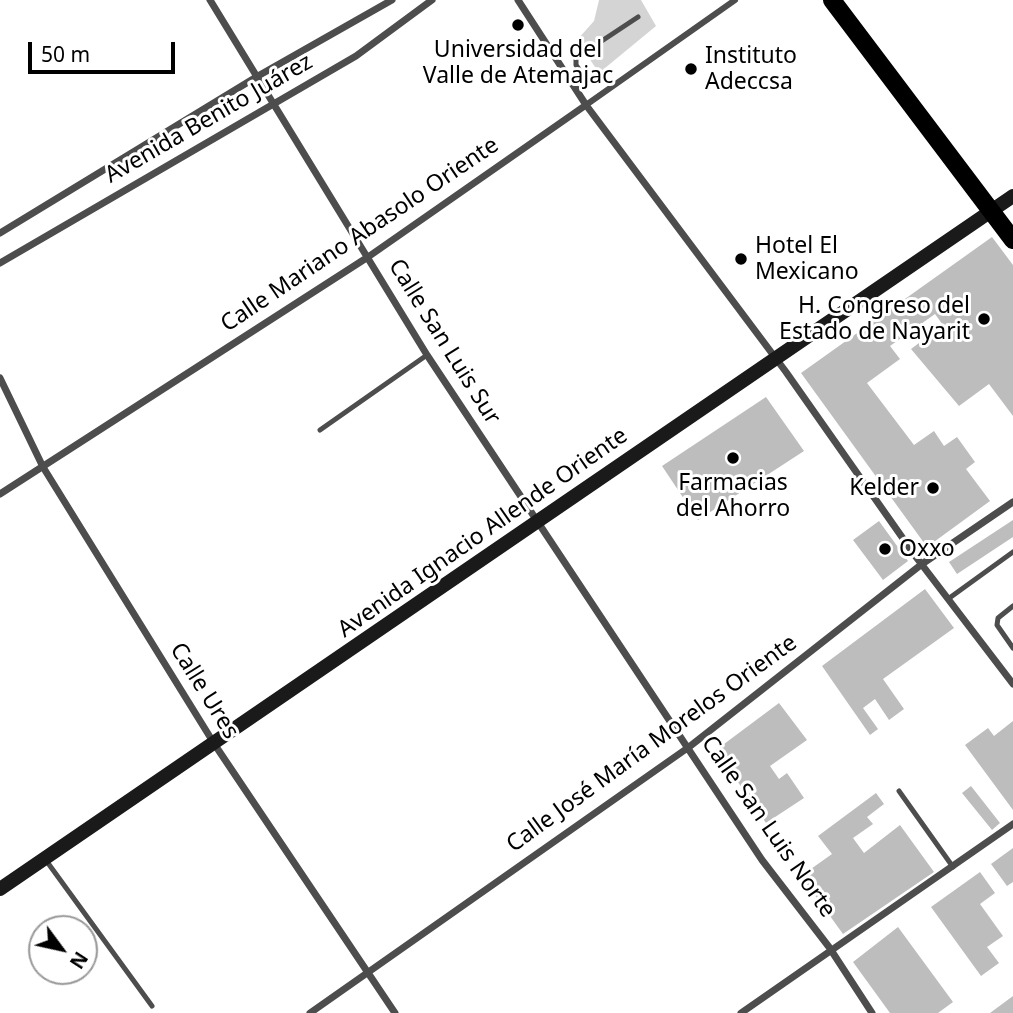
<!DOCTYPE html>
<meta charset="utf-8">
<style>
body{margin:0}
#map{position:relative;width:1013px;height:1013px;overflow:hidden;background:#fff;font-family:"Noto Sans",sans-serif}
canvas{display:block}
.north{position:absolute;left:28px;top:915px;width:70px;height:70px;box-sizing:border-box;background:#fff;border:2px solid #999;border-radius:50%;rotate:123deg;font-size:19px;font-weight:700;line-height:28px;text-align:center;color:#000}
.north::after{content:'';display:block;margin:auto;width:24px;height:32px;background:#000;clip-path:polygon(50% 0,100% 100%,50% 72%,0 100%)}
.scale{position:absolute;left:28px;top:42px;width:147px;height:32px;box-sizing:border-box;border:4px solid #000;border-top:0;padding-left:9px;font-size:21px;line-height:24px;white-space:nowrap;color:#000;-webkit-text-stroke:5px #fff;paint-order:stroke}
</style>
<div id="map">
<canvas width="1013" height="1013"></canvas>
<div class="north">N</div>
<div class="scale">50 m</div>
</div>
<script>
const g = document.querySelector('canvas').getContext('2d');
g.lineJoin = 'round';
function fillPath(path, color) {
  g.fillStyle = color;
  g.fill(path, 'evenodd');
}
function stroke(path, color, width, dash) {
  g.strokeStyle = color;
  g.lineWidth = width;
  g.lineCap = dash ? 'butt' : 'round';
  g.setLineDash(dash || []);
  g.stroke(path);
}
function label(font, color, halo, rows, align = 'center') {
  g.font = font + ' "Noto Sans",sans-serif';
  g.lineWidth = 6;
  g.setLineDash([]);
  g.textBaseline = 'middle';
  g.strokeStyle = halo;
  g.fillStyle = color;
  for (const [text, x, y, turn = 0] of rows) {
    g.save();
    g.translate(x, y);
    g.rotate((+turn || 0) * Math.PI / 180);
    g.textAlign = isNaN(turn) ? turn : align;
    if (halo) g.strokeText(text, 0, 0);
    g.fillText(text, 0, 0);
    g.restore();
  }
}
fillPath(new Path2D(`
 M599,0H641L656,26L599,73L577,40L594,21Z`), '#d4d4d4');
fillPath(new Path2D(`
 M992,237L1013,265V416L989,384L959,406L911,349L943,325L935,314L890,346L900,359L867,383L914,445L934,431L944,446L957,437L975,462L966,469L990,501L927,547L801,373Z
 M766,397L804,451L698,520L662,466Z
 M1013,520V537L957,574L949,562Z
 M879,521L908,561L883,580L853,540Z
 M925,589L954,628L883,679L904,709L889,720L875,699L863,708L878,729L870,735L822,666Z
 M779,703L807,740L770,766L779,779L787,773L804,798L766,823L716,750Z
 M1013,721V810L965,745L988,728L994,736Z
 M971,786L1000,823L992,830L962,793Z
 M876,793L884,804L867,817L873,824L853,838L864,853L900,825L934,872L843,934L801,876L832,854L818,836Z
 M1013,848V882L1007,886L991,864Z
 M980,872L995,893L980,904L1003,936L987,947L999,963L981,976L931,907Z
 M898,927L953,1002L938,1013H890L853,962Z
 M1013,996V1013H990Z`), '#bdbdbd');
stroke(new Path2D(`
 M577,91L587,81L576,65V58L638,17
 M320,430L427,355
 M948,599L1013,552
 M1013,606L998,618L997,625L1013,648
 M899,791L953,867
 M45,859L152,1006`), '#4d4d4d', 5);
stroke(new Path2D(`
 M586,105L735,0`), '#4d4d4d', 6);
stroke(new Path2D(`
 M210,0L427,355L762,860L829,947L872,1013
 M518,0L586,105L786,372L916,557L1013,684
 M0,233L258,76L392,0
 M0,263L356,56L432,0
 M0,378L43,467L215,745L395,1013
 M0,494L368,257L586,105
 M310,1013L689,747L922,564L1013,502
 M741,1013L1013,824`), '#4d4d4d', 7);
stroke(new Path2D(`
 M0,889L1013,196`), '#1a1a1a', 14);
stroke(new Path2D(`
 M832,0L1013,240`), '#000', 18);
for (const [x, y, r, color] of [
 [518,25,7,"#000"],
 [691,69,7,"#000"],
 [741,259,7,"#000"],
 [984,319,7,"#000"],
 [733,458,7,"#000"],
 [933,488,7,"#000"],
 [885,549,7,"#000"]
]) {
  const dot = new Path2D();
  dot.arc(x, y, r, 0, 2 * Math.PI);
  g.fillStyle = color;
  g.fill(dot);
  stroke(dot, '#fff', 2.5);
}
label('23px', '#000', '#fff', [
 ["Universidad del",518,50,"center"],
 ["Valle de Atemajac",518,76,"center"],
 ["Instituto",705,56],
 ["Adeccsa",705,82],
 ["Hotel El",755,246],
 ["Mexicano",755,272],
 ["H. Congreso del",970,306,"right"],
 ["Estado de Nayarit",970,332,"right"],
 ["Farmacias",733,483,"center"],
 ["del Ahorro",733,509,"center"],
 ["Kelder",919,488,"right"],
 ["Oxxo",899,549]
], 'left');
label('23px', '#000', '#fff', [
 ["Avenida Benito Juárez",209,119,-30],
 ["Calle Mariano Abasolo Oriente",360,235,-34],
 ["Calle San Luis Sur",444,342,58],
 ["Avenida Ignacio Allende Oriente",483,533,-35],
 ["Calle Ures",204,691,58],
 ["Calle José María Morelos Oriente",652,744,-36],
 ["Calle San Luis Norte",768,827,55]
]);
</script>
